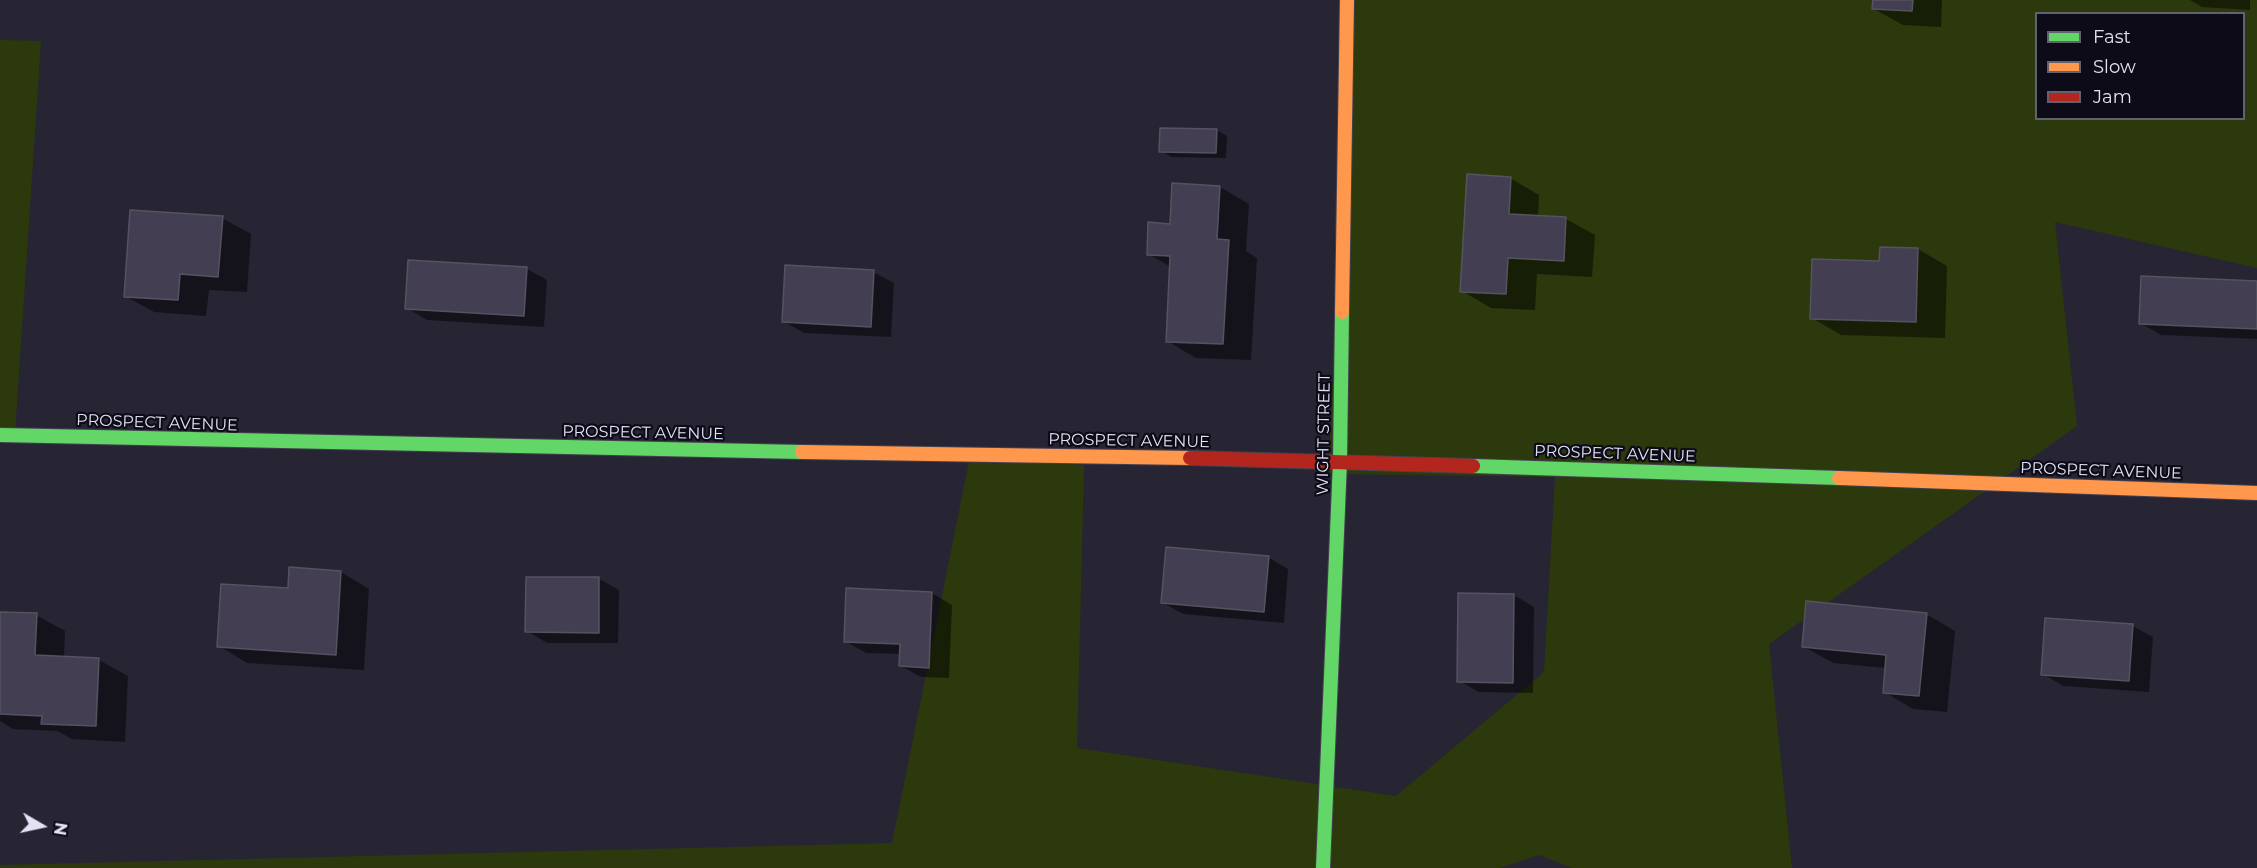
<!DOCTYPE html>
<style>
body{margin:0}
#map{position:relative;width:2257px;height:868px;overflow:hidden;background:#272534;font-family:Montserrat,sans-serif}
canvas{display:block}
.legend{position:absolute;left:2035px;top:12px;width:210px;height:108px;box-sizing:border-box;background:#0c0b17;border:2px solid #62616f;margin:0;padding:8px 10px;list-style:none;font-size:18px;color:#e2e2f4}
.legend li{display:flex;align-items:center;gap:12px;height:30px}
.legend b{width:30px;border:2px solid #62616f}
.north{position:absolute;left:12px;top:796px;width:60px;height:60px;-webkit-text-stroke:4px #0c0b17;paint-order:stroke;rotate:99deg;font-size:16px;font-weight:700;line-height:24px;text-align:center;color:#e2e2f4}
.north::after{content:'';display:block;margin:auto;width:21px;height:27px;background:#e2e2f4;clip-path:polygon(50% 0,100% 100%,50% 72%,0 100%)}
</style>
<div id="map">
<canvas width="2257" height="868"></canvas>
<ul class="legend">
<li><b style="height:8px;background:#63d668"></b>Fast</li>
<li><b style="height:8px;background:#ff974d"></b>Slow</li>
<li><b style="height:8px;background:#b3261e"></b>Jam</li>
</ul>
<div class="north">N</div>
</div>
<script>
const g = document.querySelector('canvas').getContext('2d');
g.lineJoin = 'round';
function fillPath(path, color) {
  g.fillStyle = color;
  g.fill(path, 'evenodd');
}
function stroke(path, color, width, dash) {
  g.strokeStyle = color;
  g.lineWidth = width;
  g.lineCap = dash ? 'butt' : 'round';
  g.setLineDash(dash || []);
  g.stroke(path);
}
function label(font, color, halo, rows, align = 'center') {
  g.font = font + ' Montserrat,sans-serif';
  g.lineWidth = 4.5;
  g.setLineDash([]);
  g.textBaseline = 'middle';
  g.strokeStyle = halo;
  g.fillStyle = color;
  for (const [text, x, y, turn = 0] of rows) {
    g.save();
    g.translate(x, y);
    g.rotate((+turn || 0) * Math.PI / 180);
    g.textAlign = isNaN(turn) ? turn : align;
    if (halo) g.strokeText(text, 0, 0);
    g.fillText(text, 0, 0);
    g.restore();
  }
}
fillPath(new Path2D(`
 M1353,0H2257V268L2055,222L2077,426L1769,644L1792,868H1572L1539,855L1500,868H0V865L892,843L970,457L1084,465L1077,748L1396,796L1544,672L1555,477L1328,474ZM2036,14H2244V118H2036Z
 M0,40L41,41L15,433L0,432Z`), '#2c390c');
fillPath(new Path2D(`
 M1874,0H1942L1941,27L1903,25L1874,9Z
 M2190,0H2250V10L2202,7Z
 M1217,130L1227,136L1226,158L1171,157L1161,151Z
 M1510,178L1539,195L1538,217L1566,219L1595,235L1592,277L1537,274L1535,310L1491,308L1462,291Z
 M1220,187L1249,204L1246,251L1257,258L1251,360L1196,358L1167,341L1171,267L1148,254Z
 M222,218L251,234L247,292L209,290L206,316L154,312L125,296Z
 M1918,249L1947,266L1945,338L1841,335L1812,318L1881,263Z
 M527,269L547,280L544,327L427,320L407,308Z
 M873,272L894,283L891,337L804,333L783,321Z
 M2257,282V339L2161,335L2140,323Z
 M1268,557L1288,569L1284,623L1183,614L1163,603Z
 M341,572L369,589L364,670L247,663L219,646L290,589Z
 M599,579L619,590L618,643H547L527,631Z
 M932,593L952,605L949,678L921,677L901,666V654L866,653L845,641Z
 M1514,595L1534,607L1533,693L1479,692L1459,681Z
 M0,613L36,615L65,631L64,658L99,660L128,676L125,742L72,739L57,731L13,729L0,721Z
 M1926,614L1955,631L1947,712L1913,709L1884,692L1886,668L1833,663L1804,647Z
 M2133,626L2153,637L2149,692L2063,686L2043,674Z`), '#0007');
const building = new Path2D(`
 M1873,0H1913L1912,11L1872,9Z
 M1160,128L1217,129L1216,153L1159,152Z
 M1467,174L1511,177L1509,214L1566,217L1564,261L1508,258L1506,294L1460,292Z
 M1172,183L1220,186L1217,239L1229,240L1223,344L1166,342L1170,256L1147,255L1148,222L1170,224Z
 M130,210L223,216L218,277L180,274L178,300L124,297Z
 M1880,247L1918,248L1916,322L1810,319L1812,259L1879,261Z
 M408,260L527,267L524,316L405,309Z
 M785,265L874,270L871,327L782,322Z
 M2141,276L2257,281V329L2139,324Z
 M1166,547L1269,556L1264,612L1161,603Z
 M289,567L341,571L336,655L217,647L221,584L288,588Z
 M526,577H599V633L525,632Z
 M846,588L932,592L929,668L899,666L900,644L844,642Z
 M1458,593L1514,594L1513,683L1457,682Z
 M1806,601L1927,613L1919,696L1883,693L1886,655L1802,647Z
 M0,612L37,613L35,655L99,658L96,726L41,724L42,716L0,714Z
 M2045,618L2133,624L2129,681L2041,675Z`);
fillPath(building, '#433e52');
stroke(building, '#565360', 1.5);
const fast = new Path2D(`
 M0,435L802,452
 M1473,466L1839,478
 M1323,868L1340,461L1342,312`);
const slow = new Path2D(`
 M1342,312L1347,0
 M802,452L1190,458
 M1839,478L2257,493`);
const jam = new Path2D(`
 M1190,458L1473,466`);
stroke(fast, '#43414e', 16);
stroke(slow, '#43414e', 16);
stroke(jam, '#43414e', 16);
stroke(fast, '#63d668', 14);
stroke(slow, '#ff974d', 14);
stroke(jam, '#b3261e', 14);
label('16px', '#e2e2f4', '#0c0b17', [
 ["PROSPECT AVENUE",157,423,2],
 ["PROSPECT AVENUE",643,433,1],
 ["WIGHT STREET",1324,434,-89],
 ["PROSPECT AVENUE",1129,441,1],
 ["PROSPECT AVENUE",1615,454,2],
 ["PROSPECT AVENUE",2101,471,2]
]);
</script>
